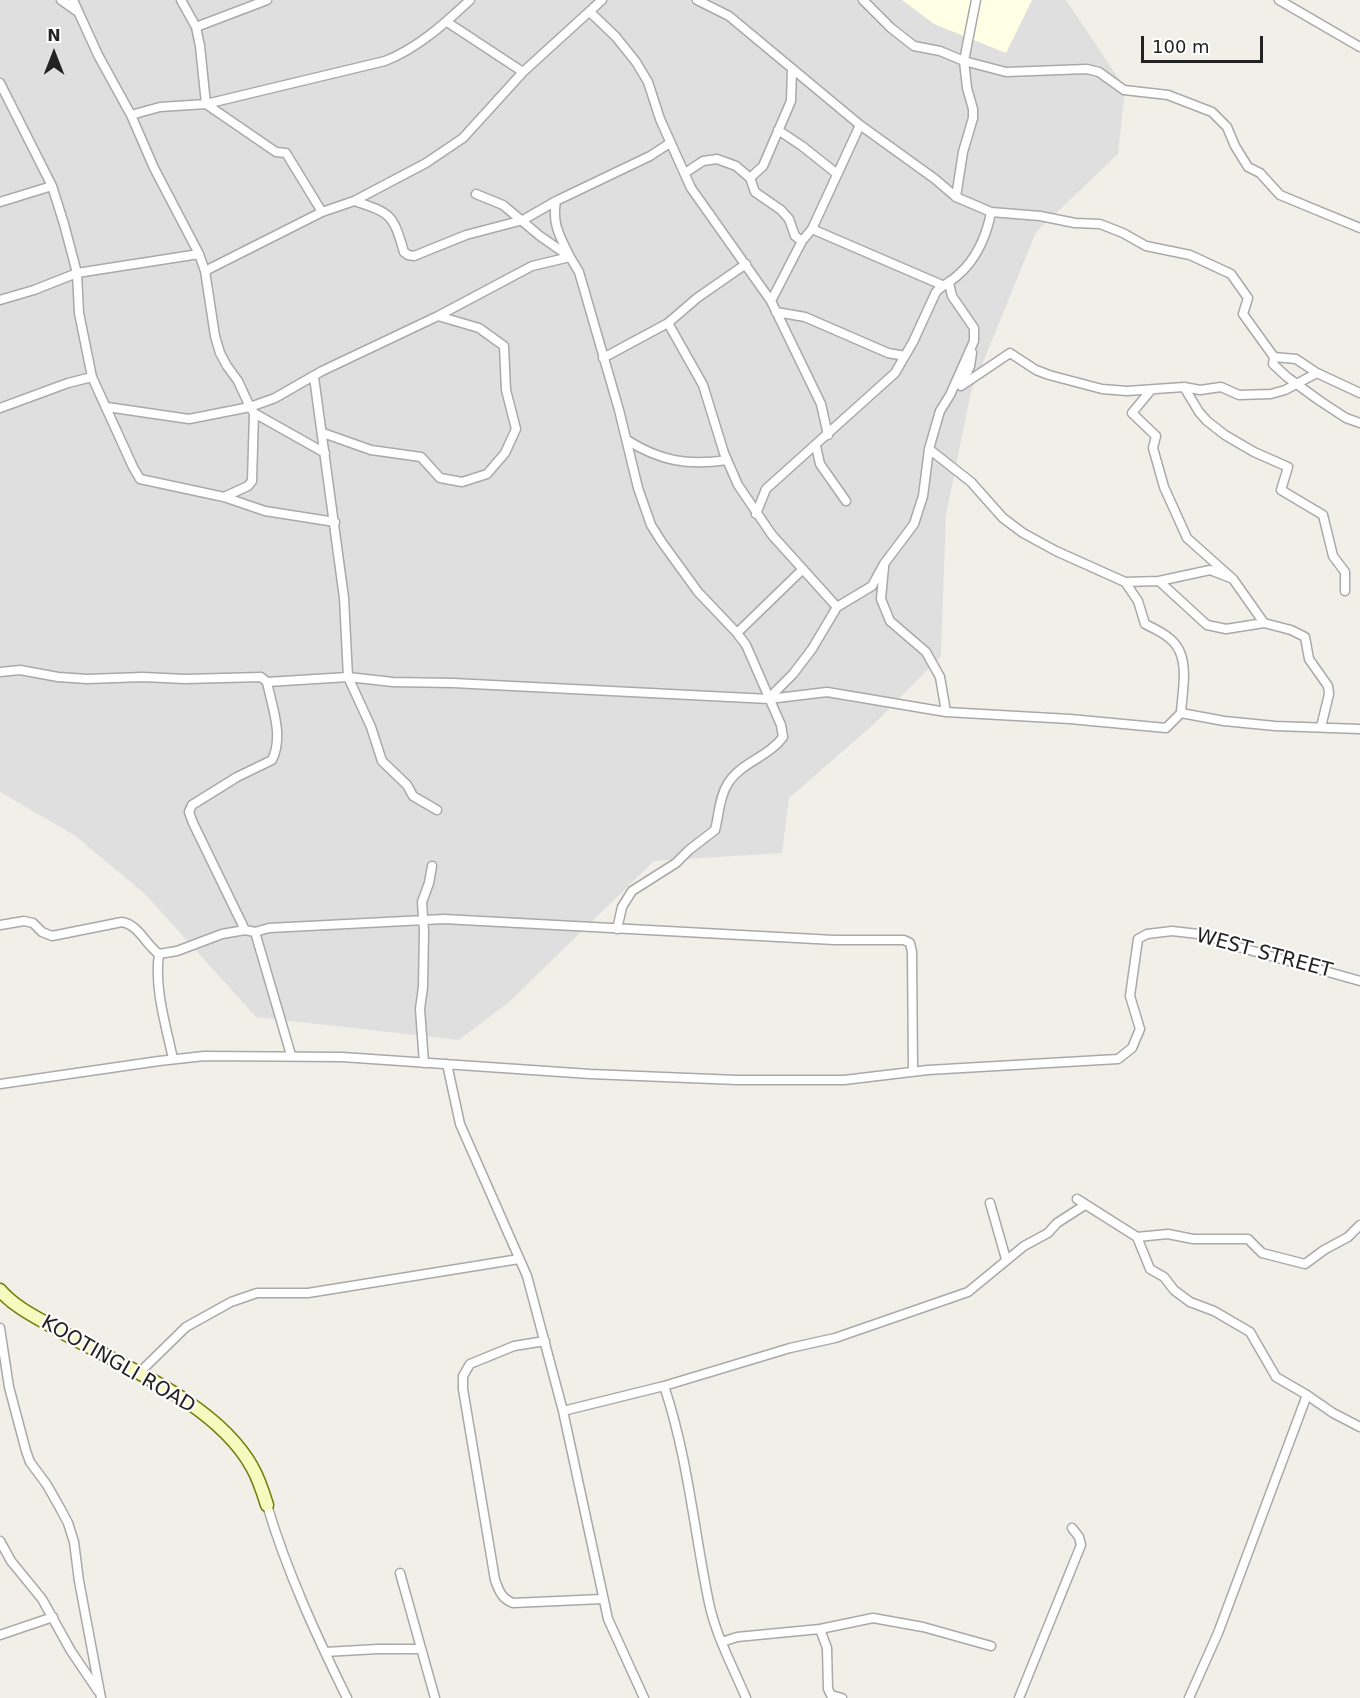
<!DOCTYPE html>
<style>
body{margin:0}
#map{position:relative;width:1360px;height:1698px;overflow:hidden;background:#f2efe9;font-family:"DejaVu Sans",sans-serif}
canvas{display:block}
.north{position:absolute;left:24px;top:24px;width:60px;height:60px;-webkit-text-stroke:4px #fff;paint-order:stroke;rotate:0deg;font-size:16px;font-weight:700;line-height:24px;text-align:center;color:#222}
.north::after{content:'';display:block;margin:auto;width:21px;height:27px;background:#222;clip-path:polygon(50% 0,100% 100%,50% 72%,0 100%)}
.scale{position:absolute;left:1141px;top:36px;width:122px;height:27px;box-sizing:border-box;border:3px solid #222;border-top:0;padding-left:8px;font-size:18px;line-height:21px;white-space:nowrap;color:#222;-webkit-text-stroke:4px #fff;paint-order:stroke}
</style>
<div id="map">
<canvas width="1360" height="1698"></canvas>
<div class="north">N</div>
<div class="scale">100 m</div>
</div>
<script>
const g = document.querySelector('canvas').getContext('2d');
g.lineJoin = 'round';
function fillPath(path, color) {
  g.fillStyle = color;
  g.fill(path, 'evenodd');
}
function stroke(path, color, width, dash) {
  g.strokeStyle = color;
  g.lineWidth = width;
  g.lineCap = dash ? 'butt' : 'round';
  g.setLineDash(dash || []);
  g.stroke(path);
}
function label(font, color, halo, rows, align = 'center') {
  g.font = font + ' "DejaVu Sans",sans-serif';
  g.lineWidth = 4.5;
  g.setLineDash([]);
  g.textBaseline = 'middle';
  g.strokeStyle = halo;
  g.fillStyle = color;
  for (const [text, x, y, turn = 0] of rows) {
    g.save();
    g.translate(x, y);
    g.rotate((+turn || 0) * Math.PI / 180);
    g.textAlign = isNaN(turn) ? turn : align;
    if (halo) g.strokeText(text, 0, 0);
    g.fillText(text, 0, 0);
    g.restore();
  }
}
fillPath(new Path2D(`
 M0,0H1066L1125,88L1118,154L1036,232L971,392L946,515L941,656L874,724L789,798L782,853L654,861L509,1002L459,1040L256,1017L145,894L74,835L0,792Z`), '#e0dfdf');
fillPath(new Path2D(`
 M902,0H1032L1006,53L934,24Z`), '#ffffe5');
const street = new Path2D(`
 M61,0L78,12
 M73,0L98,55L131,115L154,168L199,254L205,271L215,336L220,353L227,366L238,381L250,407L275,398L322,371L438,316L532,266L570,257L579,272L619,410L638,488L651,525L661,541L698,592L737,633L746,645L781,725L783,737C769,757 739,763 727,785C719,798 719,815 715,830L689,850L676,863L632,891L622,907L617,929
 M181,0L196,27L200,46L206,104L276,152L286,153L322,212
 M697,0L729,16L860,125L935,179L956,197L991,212L1040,216L1075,223L1100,224L1123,233L1146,246L1190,255L1231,274L1248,298L1243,314L1274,357L1296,359L1317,373
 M863,0L891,28L914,46L940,51L964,61L1006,72L1087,69L1099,72L1124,90L1168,95L1212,112L1227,127L1235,146L1248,167L1260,173L1280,195L1360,228
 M1279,0L1360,47
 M590,12L616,37L636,62L648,82L660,119L691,188L771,301L821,404L828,435
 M447,22L523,72
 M196,27L267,0
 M0,83L52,186
 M131,115L160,107L206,104L385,61C418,48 444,24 470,0
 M778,130L802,146L836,173
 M685,173L703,161L717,159L736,166L750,178L755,192L781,210L789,219L795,236L802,241
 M750,178L763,166L791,101L792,70
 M476,194L503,205L540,236L570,257
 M956,197L963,152L973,118V109L967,88L964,61L976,0
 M354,201C392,213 393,215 404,252L408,255L414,256L466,235L523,220L556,201L650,156L670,143
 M556,201C552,223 559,235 569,255
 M0,202L52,186L64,224L77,273L79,313L92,377L133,467L140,479L224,497L265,511L335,522
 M812,229L942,285
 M205,271L322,212L354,201L426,163L463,138L523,72L602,0
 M0,300L34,290L77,273L199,254
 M771,301L802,241L812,229L860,125
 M776,312L805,317L888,353L905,356
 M668,323L703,385L724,453L738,485L772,535L837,607
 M972,353L970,366L961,386L1010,353L1036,370L1049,375L1102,389L1127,391L1184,387L1200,390L1221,387L1239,395L1271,394L1285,390L1317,373L1360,393
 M1274,357L1273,364L1287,377L1320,401L1346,418L1360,423
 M603,358L668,323L697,298L746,264
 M314,377L344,598L348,677L371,727L382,761L407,785L413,796L437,810
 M1184,387L1199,412L1207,421L1225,435L1254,452L1288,467L1281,490L1323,515L1333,556L1345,572V591
 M1151,390L1132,413L1156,436L1153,448L1164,487L1187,538L1233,579
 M107,407L189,419L250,407L254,413L252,481L248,486L224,497
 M0,408L68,383L92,377
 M254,413L325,453
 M323,433L371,450L421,457L440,478L462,482L487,474L505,453L516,429L506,390L504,346L479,328L438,316
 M627,440C660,461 688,466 727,460
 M816,446L820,464L846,501
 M929,449L971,482L1003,518L1023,533L1056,551L1125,582L1159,581L1207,625L1226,629L1264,623L1291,630L1305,637L1309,659L1328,686L1329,694L1321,727
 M756,514L766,489L895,373L913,342L936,292C942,285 951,282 958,275C976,260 987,235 991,212
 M884,567L881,599L890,621L926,652L940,677L946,712
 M1159,581L1210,570L1233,579L1264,623
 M1125,582L1138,601L1145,624C1157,630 1173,637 1179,650C1188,668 1182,694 1181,713
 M737,633L803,569
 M0,672L20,670L58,677L87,679L143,677L185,679L261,677L267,682L348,677L393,682L453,683L769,699L827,692L946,712L1070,719L1166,728L1181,713L1224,721L1275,726L1360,729
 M769,698L793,674L812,649L837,607L872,586L884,564L914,524L923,496L929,449L940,411L950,395L974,341V328L952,296L949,283
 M0,925L24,921L33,923L42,932L52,936L122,922C139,925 145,944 159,954L177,951L222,934L245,930L255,932L269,928L444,919L834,940H904L910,943L912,952L913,1071
 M245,930L193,823L189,812L192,805L237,777L272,760C284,736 272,707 267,682
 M255,932L291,1055
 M159,954C154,988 166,1026 173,1059
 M424,1063L420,1009L423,987L424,932L422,902L429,883L432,866
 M447,1064L460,1124L527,1276L563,1411L608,1619L644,1698
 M0,1084L159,1061L204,1056L342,1057L590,1074L737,1080H844L928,1070L1118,1059L1132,1048L1140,1029L1130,996L1138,939L1147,934L1172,931L1207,935L1235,946L1360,981
 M1077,1199L1137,1237L1150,1269L1164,1277L1174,1290L1190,1302L1214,1311L1250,1332L1276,1377L1307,1395L1333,1413L1360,1427
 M990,1203L1006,1259
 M1137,1237L1168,1234L1193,1239H1248L1262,1253L1305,1264L1324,1250L1348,1237L1360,1225
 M0,1328L9,1387L26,1451L30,1462L47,1485L60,1508L68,1523L74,1542L79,1581L101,1698
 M545,1341L514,1346L470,1364L463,1376V1389L495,1580C499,1591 502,1599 513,1603L602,1599
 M139,1373L186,1327L231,1302L257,1293H308L519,1259
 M664,1386C688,1457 694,1531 709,1603C716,1636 733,1667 746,1698
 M563,1411L664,1386L790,1348L835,1338L968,1292L1024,1246L1048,1233L1057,1223L1085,1205
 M267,1505C287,1572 316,1635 347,1698
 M0,1541L11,1561L42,1599L71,1651L98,1691
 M400,1573L435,1698
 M820,1629L827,1648L828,1689L831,1695L842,1698
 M0,1635L53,1617
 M722,1642L737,1637L820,1629L873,1618L923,1627L991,1646
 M325,1652L378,1649H421
 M1019,1698L1081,1545L1079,1537L1072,1528
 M1189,1698L1218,1633L1307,1395`);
const secondary = new Path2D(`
 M0,1290C15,1308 40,1319 60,1331C121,1366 216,1402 252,1467C259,1479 263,1492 267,1505`);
stroke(street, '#a9a9a9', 11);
stroke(secondary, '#707d05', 15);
stroke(street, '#fff', 8);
stroke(secondary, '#f7fabf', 12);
label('20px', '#222', '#fff', [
 ["WEST STREET",1264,954,15],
 ["KOOTINGLI ROAD",118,1365,30]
]);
</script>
